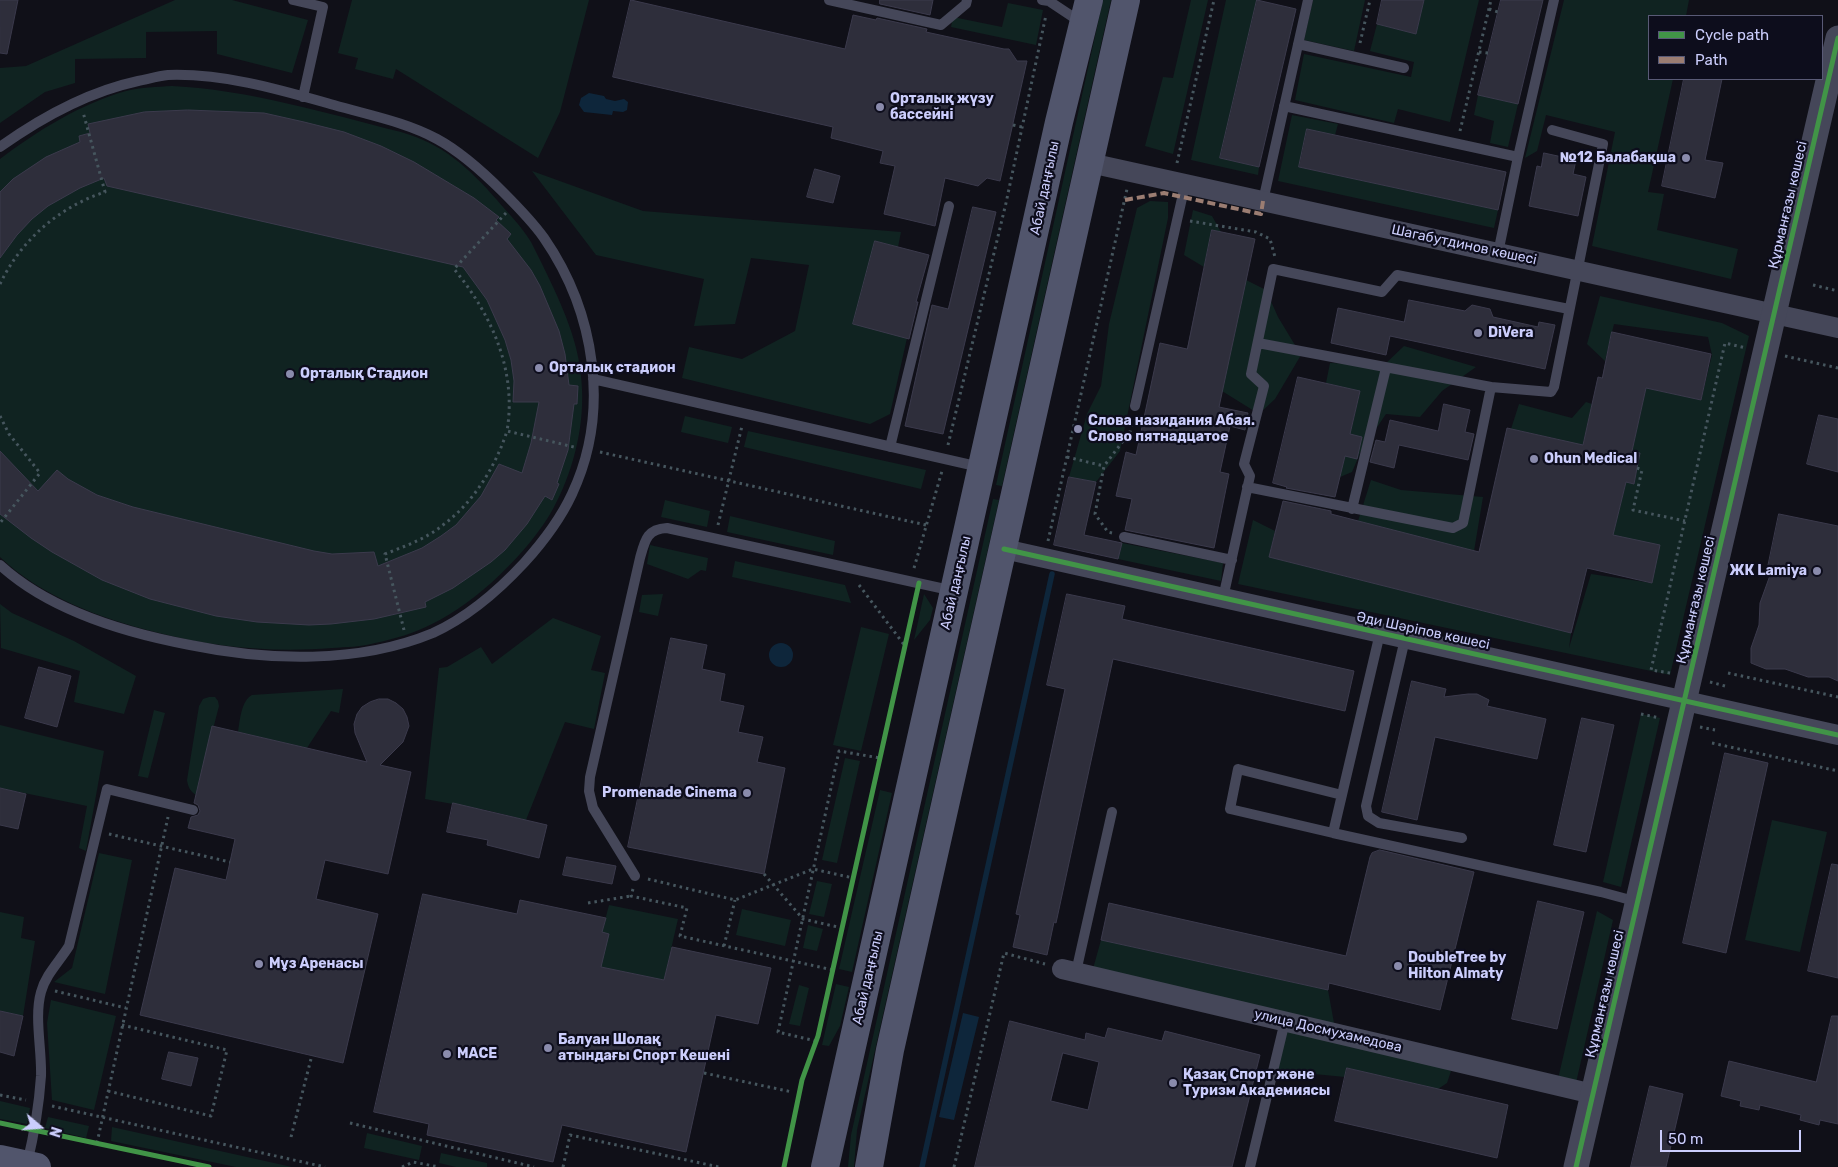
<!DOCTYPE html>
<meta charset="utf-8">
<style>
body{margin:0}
#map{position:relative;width:1838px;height:1167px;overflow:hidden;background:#101018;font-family:Rubik,sans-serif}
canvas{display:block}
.legend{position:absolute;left:1648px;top:15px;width:175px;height:65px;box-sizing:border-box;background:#0d0d1c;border:1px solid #595a76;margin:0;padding:6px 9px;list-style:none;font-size:15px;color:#cbcdfc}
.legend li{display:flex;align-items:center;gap:10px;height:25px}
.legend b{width:25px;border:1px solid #595a76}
.north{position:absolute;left:15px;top:1102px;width:50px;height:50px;-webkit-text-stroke:4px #0d0d1c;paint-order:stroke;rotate:108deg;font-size:14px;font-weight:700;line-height:20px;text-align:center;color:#cbcdfc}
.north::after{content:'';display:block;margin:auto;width:18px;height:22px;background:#cbcdfc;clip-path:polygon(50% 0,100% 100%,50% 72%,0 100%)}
.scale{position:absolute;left:1660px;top:1130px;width:141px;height:22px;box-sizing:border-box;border:2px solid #cbcdfc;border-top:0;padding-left:6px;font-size:15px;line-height:18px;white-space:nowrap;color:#cbcdfc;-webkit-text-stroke:4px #0d0d1c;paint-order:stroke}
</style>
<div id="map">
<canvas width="1838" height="1167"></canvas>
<ul class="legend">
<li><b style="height:6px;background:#419447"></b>Cycle path</li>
<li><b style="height:6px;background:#9b7d72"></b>Path</li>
</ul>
<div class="north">N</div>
<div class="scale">50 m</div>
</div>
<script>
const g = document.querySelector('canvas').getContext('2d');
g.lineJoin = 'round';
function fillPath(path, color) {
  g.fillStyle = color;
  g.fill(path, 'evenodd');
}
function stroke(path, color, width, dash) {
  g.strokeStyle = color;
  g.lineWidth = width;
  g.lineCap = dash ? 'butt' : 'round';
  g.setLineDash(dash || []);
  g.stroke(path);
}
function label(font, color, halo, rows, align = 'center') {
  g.font = font + ' Rubik,sans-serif';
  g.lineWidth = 4.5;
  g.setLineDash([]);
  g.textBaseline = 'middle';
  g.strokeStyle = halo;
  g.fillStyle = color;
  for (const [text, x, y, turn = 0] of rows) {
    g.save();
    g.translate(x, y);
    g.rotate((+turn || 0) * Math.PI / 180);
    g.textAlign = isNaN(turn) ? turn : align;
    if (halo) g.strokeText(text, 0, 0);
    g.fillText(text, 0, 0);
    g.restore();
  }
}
fillPath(new Path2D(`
 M175,0H232L308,20L292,73L217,54V31L146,32V58L75,59V83L45,92L0,123V68L26,66Z
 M352,0H589L560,112L538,158L396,69L393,79L355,69L358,58L338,53Z
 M1103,0H1111L1002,486L996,485Z
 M1191,0H1208L1173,154L1145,146L1163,77L1173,78Z
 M1226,0H1257L1220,158L1259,167L1258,175L1191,160Z
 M1313,0H1365L1354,51L1304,40Z
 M1424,0H1479L1450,122L1398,109L1394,123L1295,100L1304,54L1411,77L1414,62L1370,51L1377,24L1416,34Z
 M1564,0H1689L1686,16H1649V79H1673L1648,192L1664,194L1657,230L1738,249L1731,279L1592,246L1615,132L1546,115L1537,151L1525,158Z
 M1008,3L1043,10L1036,45L951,27L953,17L1002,27Z
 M172,86C250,90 325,113 401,132C443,144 468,167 497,200C508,213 522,227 531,242C535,250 539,258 543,266C562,305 581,345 582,389C584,430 572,474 553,509C529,552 476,603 432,624C414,633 395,639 375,643C362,647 346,647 332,648C272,653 213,647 155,632C100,618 42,597 0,557V159C37,131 80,104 126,91C141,87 157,87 172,86Z
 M1478,95L1518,104L1508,147L1490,143L1494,121L1474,115Z
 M1292,115L1338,124L1335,135L1307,130L1299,167L1498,210L1494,228L1278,181Z
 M532,171L643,211L901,232L898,247L875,241L907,338L890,414L870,424L682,378L689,347L742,359L795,331L809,265L751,258L735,324L694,326L704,279L596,255Z
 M1150,201L1168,202V218L1120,451L1096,482L1069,477L1087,414L1101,386L1109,324L1137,208Z
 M1193,210L1212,216L1221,232L1212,230L1204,267L1184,255Z
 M1246,280L1266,290L1278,317L1301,355L1275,399L1259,414L1222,391Z
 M1600,296L1722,323L1749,336L1670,675L1238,584L1253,520L1275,531L1269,557L1571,633L1569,648L1591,574L1652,583L1613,535L1626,482L1634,484L1640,453L1632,451L1646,388L1701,400L1712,355L1708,337L1614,324L1605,361L1587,344Z
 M1404,346L1476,367L1442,391L1420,417L1386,414L1361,451L1352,472L1340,477L1360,392L1326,383L1330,363L1384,365Z
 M1586,402L1592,404L1579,461L1562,440L1511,429L1519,404L1572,418Z
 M685,416L732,427L728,443L681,432Z
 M748,431L926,470L921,489L744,447Z
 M1371,480L1401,490L1483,497L1474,551L1358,521Z
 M993,499L999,500L857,1130L854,1167H848L851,1135Z
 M665,500L710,511L707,527L661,517Z
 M730,516L835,541L833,555L727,532Z
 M1122,543L1223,563L1221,581L1118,559Z
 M650,545L708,558L706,571L701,570L688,579L647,564Z
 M735,561L845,585L851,603L732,577Z
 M663,594L658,616L639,612L642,595Z
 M924,594L933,608L930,620L914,640Z
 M0,604L12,613L74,641L136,676L124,714L74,702L80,671L1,648Z
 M553,618L601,636L591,670L605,673L594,729L565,722L526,820L486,810L425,799L439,668L447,667L481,647L492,664Z
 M861,627L889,634L861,751L833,745Z
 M343,689L339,713L331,711L307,748L238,732C240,720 241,701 252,695Z
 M209,697H215L218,701L219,706L196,795C190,791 188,787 187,780L199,706L203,699Z
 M154,710L165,713L148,778L138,776Z
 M1641,714L1660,718L1621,887L1603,882Z
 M0,725L104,751L86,851L79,848L87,806L0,788Z
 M845,758L860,761L837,863L822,860Z
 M880,790L892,793L852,972L839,969Z
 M1772,820L1827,832L1800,952L1745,940Z
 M99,853L132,860L105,994L54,982L72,968Z
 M817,881L832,884L824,917L809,914Z
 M609,905L678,919L664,980L601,967L602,932Z
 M742,909L791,920L785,946L736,935Z
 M1597,911L1613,920L1576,1083L1558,1079Z
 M0,912L24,917L21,938L35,941L23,1016L0,1011Z
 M808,925L823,929L817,951L803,948Z
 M1101,940L1328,990L1334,1023L1451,1071L1447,1083L1438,1089L1347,1068L1345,1077L1273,1070L1285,1022L1091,976Z
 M836,984L849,987L840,1026L829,1046L822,1045Z
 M799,985L809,988L800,1026L789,1024Z
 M51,1000L116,1016L94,1110L52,1100L47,1023Z
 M0,1101L30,1108L27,1124L0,1119Z
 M48,1117L89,1126L86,1138L45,1128Z
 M112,1127L292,1167H236L111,1141Z
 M367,1133L422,1146L419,1160L364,1148Z
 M441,1153L487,1163V1167H456L439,1163Z`), '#102321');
fillPath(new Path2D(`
 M589,93L604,96L606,99L615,101L624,99L628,102L627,110L623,112L613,111L612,115L584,112L579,105L581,98Z
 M769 655a12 12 0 1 1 24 0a12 12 0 1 1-24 0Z
 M963,1013L979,1017L954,1120L939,1117Z`), '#0e263b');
stroke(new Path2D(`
 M922,1167L1052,574`), '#0e263b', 5.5);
const building = new Path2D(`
 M0,0H18L7,54L0,53Z
 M631,0L845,49L853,15L876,20L877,18L927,29L926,32L1004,49H1009L1017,61H1027L1000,181L987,178L978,186L945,178L935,226L884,214L895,166L880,163L883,151L831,138L833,127L613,77Z
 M880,0H933L930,15L880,4Z
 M1257,0L1296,9L1259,167L1220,158Z
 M1382,0H1424L1416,34L1377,24Z
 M1501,0H1543L1518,104L1478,95Z
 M1684,79H1722L1705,160L1723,163L1715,198L1662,186Z
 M188,110L264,113L304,122L344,132L381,146L414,162L474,198L499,217L496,220L511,234L507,239L531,270L540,286L559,331L565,354L569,385L578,386L577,404H574L568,450L557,483L559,484L552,500L545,496L527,524L505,550L491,562L453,588L425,602L426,607L374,619L331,624L309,625L257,622L216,616L150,599L102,580L52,552L31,538L0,514V451L38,491L57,470L68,479L97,495L133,507L314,551L332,554L374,552L378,566L422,548L441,536L456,525L481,496L499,464L522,473L531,443L539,402H513L514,381L511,360L505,340L487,300L463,267L107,186L104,178L80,188L48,206L32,219L17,235L0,258V192L13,179L46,157L80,142L79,136L90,133L88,124L144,112Z
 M1307,129L1506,172L1498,210L1299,167Z
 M1544,153L1576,160L1573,174L1586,177L1578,216L1529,206L1537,166L1541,167Z
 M815,169L840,176L833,203L807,197Z
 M973,207L996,212L943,434L905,426L932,305L948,309Z
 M1212,230L1255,239L1219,407L1248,413L1245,430L1230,426L1220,472L1229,474L1214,548L1125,530L1132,499L1116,496L1126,452L1136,455L1160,343L1187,349Z
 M875,241L929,255L916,302H918L909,339L853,324Z
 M1409,300L1465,311L1472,305L1490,309L1493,317L1538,327L1539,322L1555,325L1545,369L1390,336L1386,355L1331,343L1338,308L1404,322Z
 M1612,332L1711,354L1701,400L1646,388L1632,451L1640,453L1637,468L1634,484L1626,482L1613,535L1660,545L1652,583L1587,568L1571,633L1269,557L1283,501L1331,511V514L1479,552L1507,428L1583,445L1598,377L1602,378Z
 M1298,377L1360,391L1350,434L1362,437L1357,459L1345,456L1335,497L1286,488L1287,487L1273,483Z
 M1444,404L1470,410L1465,432L1474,434L1468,460L1399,445L1394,468L1370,462L1376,440L1385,442L1390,420L1438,431Z
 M1819,415L1838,419V472L1807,464Z
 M1069,477L1096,482L1084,535L1122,543L1118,559L1054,545Z
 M1779,514L1838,526V681L1829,677H1808L1785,669H1766L1751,663V648L1759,625L1760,603L1773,567H1768Z
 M1067,594L1125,606L1122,619L1354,671L1345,711L1113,659L1056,923L1054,922L1047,955L1013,947L1020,915L1016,914L1065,689L1047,685Z
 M671,638L707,645L702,669L725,674L720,701L744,706L738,732L763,737L757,762L785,768L764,874L628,847Z
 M39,667L71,676L57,727L25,718Z
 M1412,681L1446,689L1444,697L1468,694H1477L1489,700L1487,706L1546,719L1537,759L1435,737L1417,820L1382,812Z
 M379,699H388L396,703L403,709L407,717L409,726L403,742L380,765L411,772L388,874L325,860L316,899L378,914L343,1063L140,1015L175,868L226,880L235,839L188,828L191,817L198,815L200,811L198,805L194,803L212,726L367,762L355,733L354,724L357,714L362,707L370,702Z
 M1582,718L1614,725L1586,852L1554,845Z
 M1725,753L1768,763L1726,953L1683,943Z
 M0,788L26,794L18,829L0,825Z
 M453,803L547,825L539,858L487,845L488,840L447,832Z
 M1380,850L1474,872L1440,1010L1329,983L1328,990L1101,940L1109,903L1346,956L1370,857L1372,853Z
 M567,857L616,866L612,884L563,875Z
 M1832,864L1838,865V978L1808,971Z
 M423,894L517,914L520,900L606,918L602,932L609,934L601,967L664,980L672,947L771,968L758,1024L716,1015L686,1152L562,1125L553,1162L427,1135L429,1124L374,1112Z
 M1538,901L1584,912L1557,1029L1512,1019Z
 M0,1011L23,1016L14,1056L0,1052Z
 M1832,1016H1838V1124L1820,1120L1819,1125L1800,1120L1801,1115L1760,1105L1759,1110L1740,1106L1741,1101L1721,1096L1729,1061L1816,1082Z
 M1010,1021L1085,1040L1086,1033L1105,1038L1108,1028L1162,1041L1165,1031L1260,1055L1232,1167H975ZM1063,1053L1099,1062L1088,1110L1051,1101Z
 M169,1052L198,1058L191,1086L162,1079Z
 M1347,1068L1508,1105L1497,1158L1335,1121Z
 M1650,1086L1683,1094L1666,1167H1631Z`);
fillPath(building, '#2e2e3b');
stroke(building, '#3b3a4c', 1);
stroke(new Path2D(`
 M1489,9L1498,12
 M1360,43L1370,0
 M1479,52L1488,53
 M1013,125L1022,127
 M1460,131L1491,0
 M1177,163L1214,0
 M506,213L454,269C492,315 517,371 507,431
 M1190,221L1256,232L1270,239L1275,257
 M0,284C21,240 59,207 105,192L83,112
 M1813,285L1838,291
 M1785,356L1838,368
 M0,416L9,434L40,473L0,523
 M948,445L1006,203L1046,15
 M600,452L926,525
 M1067,457L1104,466
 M1637,468L1642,470L1633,510L1685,521
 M718,525L742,426
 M1112,533L1108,532L1095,514L1104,466L1130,432L1132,419
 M1048,541L1127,189
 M914,568L942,471
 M859,585L905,646
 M404,630L385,554C405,546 426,539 443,525C473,503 496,466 507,431L574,447
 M1670,673L1651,670L1725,343L1746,348
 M1728,673L1838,697
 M1710,682L1725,686
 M1641,714L1660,718
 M1700,727L1715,730
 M1712,743L1838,771
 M109,834L230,862
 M764,874L803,919L842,928
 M648,879L735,900L813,869L853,878
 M633,889L631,896L687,908L680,936L833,970
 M588,903L631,896
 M724,946L735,900
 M55,991L126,1008
 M816,1041L778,1032L839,751L880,758
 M704,1073L792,1092
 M108,1091L211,1116L227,1050L122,1025
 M0,1095L26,1100
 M52,1106L325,1167
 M350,1123L534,1167
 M291,1137L312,1055
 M97,1143L168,817
 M402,1167L413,1162L439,1167
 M563,1167L570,1135L719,1167
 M954,1167L1004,953L1045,964`), '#46565e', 3, [2.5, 4]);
stroke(new Path2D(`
 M293,0L323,7L303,97
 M829,0L941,25L966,4L967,0
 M1042,0L1049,1L1082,23
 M1298,44L1404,68
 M1284,106L1518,157
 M0,147C42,117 87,92 138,81C148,79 158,76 168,75C224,73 281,90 334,105C368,115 406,122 437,139C461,152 483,172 503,192C517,206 532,221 544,238C595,312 611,411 572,494C560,520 543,542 524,563C498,591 468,617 433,633C358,664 268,661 190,645C126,633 49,610 0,565
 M1263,201L1308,0
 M1498,253L1518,157L1554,0
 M1258,343L1491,387L1551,392L1554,387L1603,144L1552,130
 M593,379L980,467
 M1135,406L1185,185
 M890,447L949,206
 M1247,487L1453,528L1463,523L1491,387
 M1352,509L1386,368
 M1124,537L1232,560
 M1223,598L1250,476L1244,464L1264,386L1251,374L1273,269L1382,292L1397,275L1569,309
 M1380,633L1333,833L1601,892L1638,902
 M1405,639L1366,806L1368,816L1379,823L1462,838
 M1333,833L1230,809L1238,769L1342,795
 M635,876L593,808L589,791L590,777L640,558C645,540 647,529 667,528L954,591
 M1076,972L1112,812
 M27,1164C34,1135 39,1106 41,1076C42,1050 34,1017 41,992C46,974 59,962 69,946L107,789L193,810
 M1250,1167L1285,1021`), '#454759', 10);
stroke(new Path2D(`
 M1090,163L1838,328
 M1004,549L1838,735
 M1062,969L1593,1094`), '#454759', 20);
stroke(new Path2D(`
 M1576,1167L1838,38`), '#454759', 25);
stroke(new Path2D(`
 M0,1159L37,1167
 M825,1167L1059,122L1089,0
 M869,1167L890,1050L1126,0`), '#51556c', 28);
stroke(new Path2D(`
 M1125,200L1164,193L1261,214L1263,201`), '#9b7d72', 4, [8, 4]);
stroke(new Path2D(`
 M1004,549L1838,735
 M0,1123L209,1167
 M784,1167L802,1080L818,1036L919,583
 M1576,1167L1838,38`), '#419447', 5);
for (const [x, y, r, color] of [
 [880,107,5,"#8a8bac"],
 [1686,158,5,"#8a8bac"],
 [1478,333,5,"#8a8bac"],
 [539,368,5,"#8a8bac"],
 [290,374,5,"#8a8bac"],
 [1078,429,5,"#8a8bac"],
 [1534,459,5,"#8a8bac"],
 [1817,571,5,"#8a8bac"],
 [747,793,5,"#8a8bac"],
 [259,964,5,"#8a8bac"],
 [1398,966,5,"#8a8bac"],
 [548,1048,5,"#8a8bac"],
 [447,1054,5,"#8a8bac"],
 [1173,1083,5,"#8a8bac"]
]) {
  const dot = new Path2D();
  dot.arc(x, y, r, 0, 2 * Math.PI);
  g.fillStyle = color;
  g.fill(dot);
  stroke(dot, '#0d0d1c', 2);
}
label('bold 14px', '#cbcdfc', '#0d0d1c', [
 ["Орталық жүзу",890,99],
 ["бассейні",890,115],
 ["№12 Балабақша",1676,158,"right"],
 ["DiVera",1488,333],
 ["Орталық стадион",549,368],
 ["Орталық Стадион",300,374],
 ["Слова назидания Абая.",1088,421],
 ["Слово пятнадцатое",1088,437],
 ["Ohun Medical",1544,459],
 ["ЖК Lamiya",1807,571,"right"],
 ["Promenade Cinema",737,793,"right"],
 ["DoubleTree by",1408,958],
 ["Hilton Almaty",1408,974],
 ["Мұз Аренасы",269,964],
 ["Балуан Шолақ",558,1040],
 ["атындағы Спорт Кешені",558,1056],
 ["MACE",457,1054],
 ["Қазақ Спорт және",1183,1075],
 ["Туризм Академиясы",1183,1091]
], 'left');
label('14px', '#cbcdfc', '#0d0d1c', [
 ["Абай даңғылы",1045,188,-78],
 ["Құрманғазы көшесі",1788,205,-77],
 ["Шагабутдинов көшесі",1464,245,12],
 ["Абай даңғылы",956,583,-77],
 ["Құрманғазы көшесі",1696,600,-77],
 ["Әди Шәріпов көшесі",1423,631,12],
 ["Абай даңғылы",868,978,-77],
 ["Құрманғазы көшесі",1605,994,-77],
 ["улица Досмухамедова",1328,1031,13]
]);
</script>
